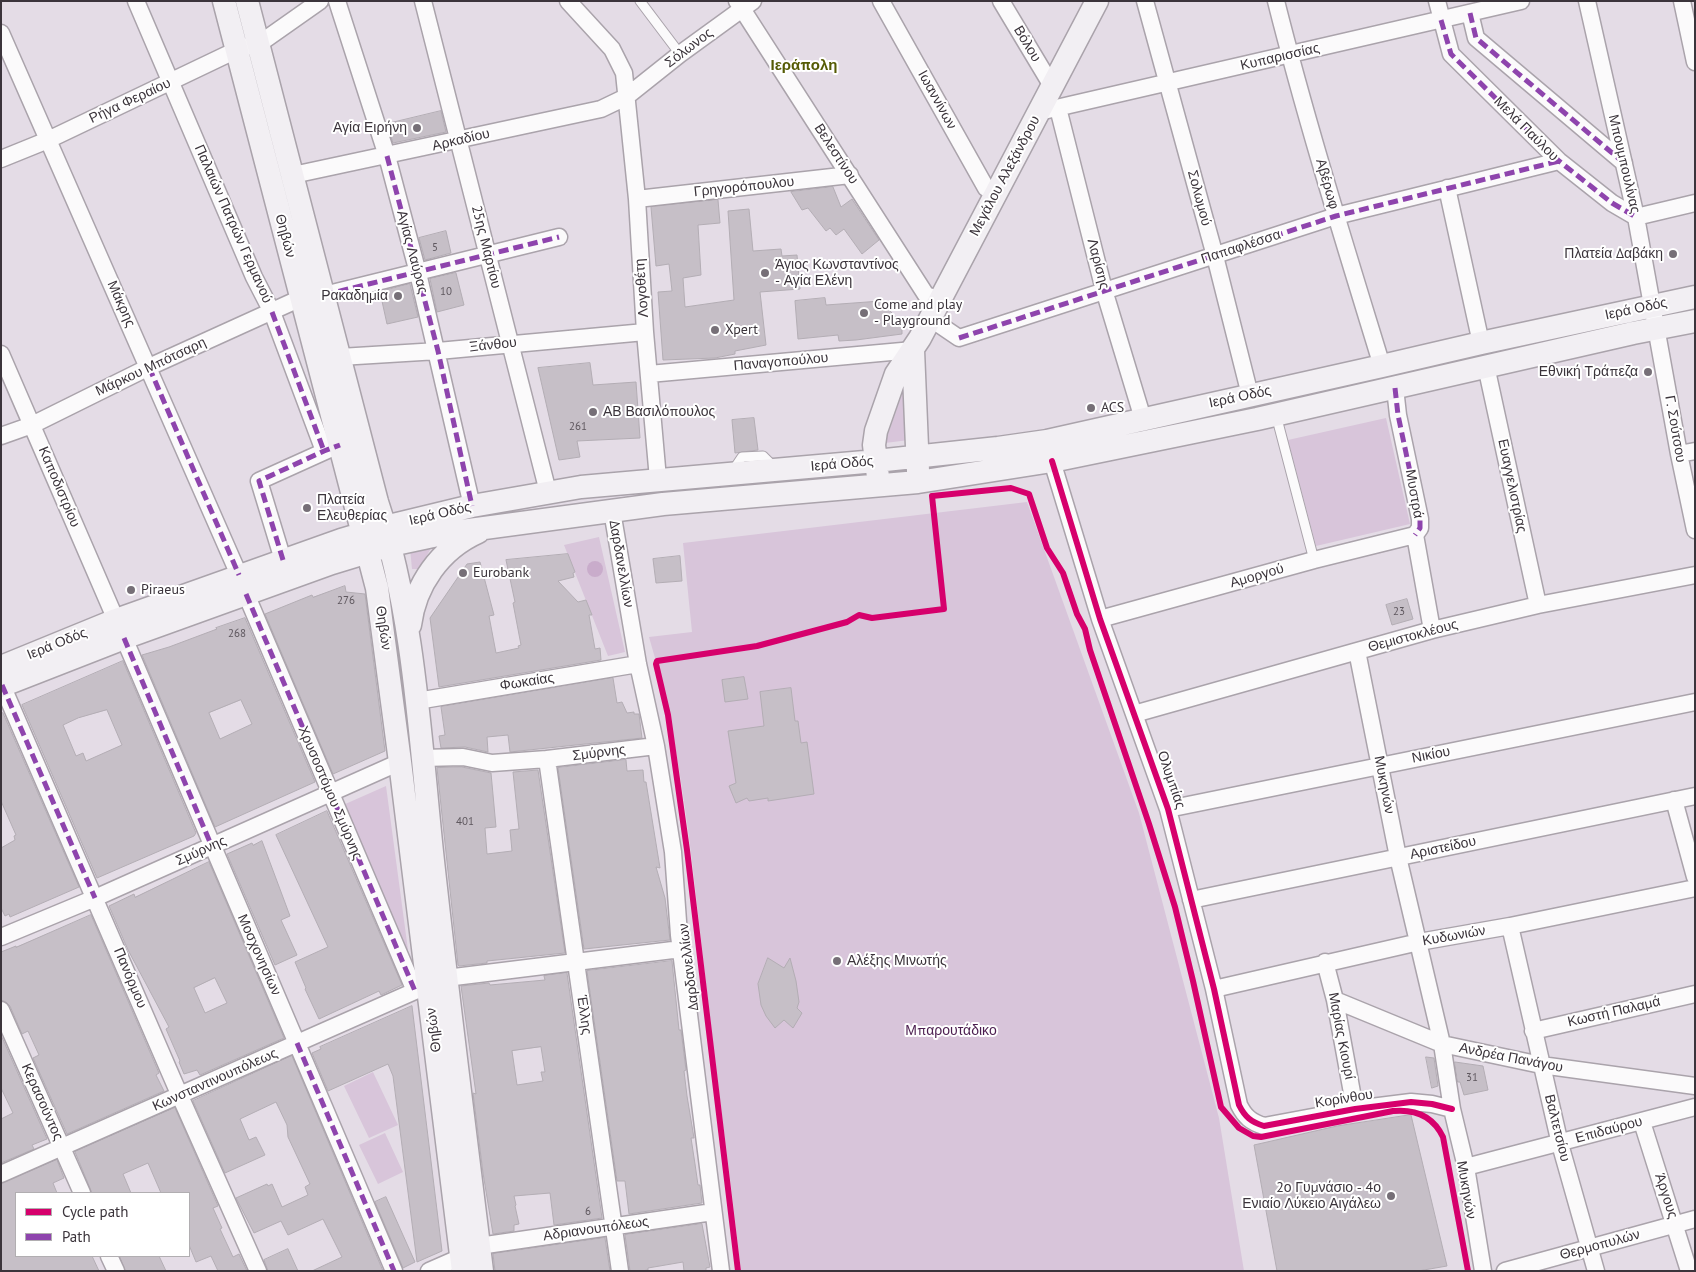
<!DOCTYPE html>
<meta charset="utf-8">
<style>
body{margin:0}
#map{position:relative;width:1696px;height:1272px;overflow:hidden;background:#e4dce6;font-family:"PT Sans",sans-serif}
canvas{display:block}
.frame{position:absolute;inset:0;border:2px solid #3b343b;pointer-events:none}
.legend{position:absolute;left:15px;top:1192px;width:175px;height:65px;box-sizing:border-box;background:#fff;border:1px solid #b1aeb1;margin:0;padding:6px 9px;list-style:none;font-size:15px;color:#3b343b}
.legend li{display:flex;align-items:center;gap:10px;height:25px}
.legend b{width:25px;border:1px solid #b1aeb1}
</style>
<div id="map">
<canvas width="1696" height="1272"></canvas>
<div class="frame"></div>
<ul class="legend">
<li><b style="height:6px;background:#d6006c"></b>Cycle path</li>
<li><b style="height:6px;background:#8e44ad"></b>Path</li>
</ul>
</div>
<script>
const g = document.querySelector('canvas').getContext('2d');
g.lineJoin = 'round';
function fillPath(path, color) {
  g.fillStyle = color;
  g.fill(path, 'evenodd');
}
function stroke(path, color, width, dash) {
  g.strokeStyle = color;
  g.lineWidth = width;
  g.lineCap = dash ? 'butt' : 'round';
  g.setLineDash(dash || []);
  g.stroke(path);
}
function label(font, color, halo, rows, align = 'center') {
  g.font = font + ' "PT Sans",sans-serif';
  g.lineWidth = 4;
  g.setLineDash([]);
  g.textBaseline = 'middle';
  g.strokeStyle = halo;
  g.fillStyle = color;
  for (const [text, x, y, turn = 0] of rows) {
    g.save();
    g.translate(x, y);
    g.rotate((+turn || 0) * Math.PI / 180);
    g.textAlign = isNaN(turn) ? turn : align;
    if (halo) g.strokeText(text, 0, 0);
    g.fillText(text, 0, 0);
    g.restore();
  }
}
fillPath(new Path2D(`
 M907,380L909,440L885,443Z
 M1386,418L1410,524L1316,546L1288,440Z
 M1027,502L1139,813L1219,1118L1244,1271H741C730,1172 716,1074 705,975C692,861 682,747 649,637L692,632L683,543Z
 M599,537L625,652L608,656L564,545Z
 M434,543L419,569H412L410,548Z
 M386,786L408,950H405L343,805Z
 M373,1072L398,1125L369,1138L344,1086Z
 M385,1133L403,1172L378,1184L359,1145Z`), '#d8c5da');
fillPath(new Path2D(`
 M587 569a8 8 0 1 1 16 0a8 8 0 1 1-16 0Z`), '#c9accb');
const building = new Path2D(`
 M441,111L446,132L393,143L387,124Z
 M833,187L841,207L852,199L879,240L862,254L844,229L836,235L830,228L826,231L808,208L802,210L791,192Z
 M718,200L720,223L698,225L701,275L683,278L685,307L734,300L728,211L749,209L753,251L781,249L782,256L797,255L800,289L760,292L766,345L735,351V354L715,358L663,360L658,292L672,291L669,264L656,266L651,207Z
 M446,231L451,253L425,260L419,238Z
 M456,273L464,305L437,312L430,279Z
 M410,284L418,317L387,324L380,292Z
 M825,298L826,305L881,301L902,324V334L856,340L839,341L838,335L798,339L795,301Z
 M590,363L593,385L636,382L640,438L577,441L580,457L559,460L538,368Z
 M754,418L758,450L735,453L732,420Z
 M568,554L575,572L573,573L574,577L558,581L578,602L586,600L592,615H589L595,649L600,648L601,660L439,687L430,618L467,564L480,562L494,615L489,616L496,653L519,648L518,646L521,645L513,603L515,602L506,560Z
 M680,556L682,581L656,583L653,559Z
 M345,586L346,592L365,594L385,751L333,774L265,614L312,595L313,597Z
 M1407,599L1413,619L1392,625L1386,605Z
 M245,618L315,782L215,827L142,655L169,647L217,629L216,628ZM241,700L252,724L220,739L209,713Z
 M123,661L196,833L194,836L97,878L22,705ZM107,710L122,745L86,761L83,753L76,756L63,725L78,718Z
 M744,677L748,699L725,702L722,680Z
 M613,678L617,703L622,702L627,713L634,712V714H639L642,738L510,752L508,735L487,737L488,752L465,747L441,748L439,736L445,735L441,707Z
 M791,688L795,721H798L801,743L807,742L814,794L768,801V798L749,801L747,798L736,803L729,786L736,783L728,731L764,726L760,692Z
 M3,713L79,887L10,917L9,914L5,916L1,908V848L15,840L14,836L16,835L1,801V714Z
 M626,760L627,771L643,770L644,782H646L660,868L656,867L665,898L670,940L584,949L558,768Z
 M462,767L491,773L496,827L485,828L487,854L512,851L510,830L519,829L513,772L538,770L565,953L487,961V963L459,966L458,965L437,768Z
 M327,811L402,985L381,995L379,991L319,1019L305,989L306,988L295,962L328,947L276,835Z
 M262,841L290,916L281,920L297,955L275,965L227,854L252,843L253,845Z
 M209,862L284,1038L200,1075L197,1070L184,1074L179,1062L180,1061L166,1029L169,1027L128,950L109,906L134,894L135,897ZM215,978L227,1003L205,1013L194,988Z
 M91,915L159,1073L156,1075L164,1091L67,1134L33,1058L39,1055L28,1031L22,1034L10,1006L6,1002L1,1000V952L16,946V947Z
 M768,958L784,968L790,958L796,981L799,1002L797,1008L802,1013L793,1028L784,1020L775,1028L766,1016L761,1005L758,984Z
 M672,961L679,1030H681L686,1070L684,1071L687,1096L694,1138H691L695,1164L698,1185H700L702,1203L629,1214L625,1181H617L587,971Z
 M567,973L602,1218L554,1225L550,1193L514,1196L516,1205L515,1206L519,1224L514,1225V1231L493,1234L483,1173L473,1093L476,1094L461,986L489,983L490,985L545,980L544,976ZM541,1047L545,1072H541L543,1081L517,1085L512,1051Z
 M412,1006L442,1251L417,1262L393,1076L388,1064L328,1091L312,1053L321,1049L320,1047Z
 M1,1035L47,1139L32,1145L34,1149L1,1163V1119L13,1113L1,1088Z
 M292,1056L383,1271H312L342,1257L323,1219L288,1235L281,1221L254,1233L236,1198L267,1184L268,1186L272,1184L282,1207L308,1195L305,1187L310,1184L288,1137L287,1125L276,1102L240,1119L249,1140L256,1137L265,1155L225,1173L193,1101Z
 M1426,1057L1434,1058L1438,1086L1432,1088Z
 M1455,1062L1483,1066L1488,1090L1464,1095L1460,1082H1458Z
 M175,1108L218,1206L213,1208L222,1228L220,1229L233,1257L239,1254L247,1271H218L211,1256L196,1262L189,1245V1193H161L148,1163L123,1174L131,1193H92L75,1152Z
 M1411,1115L1447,1266L1418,1271H1277L1254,1145L1337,1126Z
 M57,1160L64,1178L53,1183L57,1193H16V1256H92L99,1271H1V1184Z
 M386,1197L415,1262L403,1268L375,1202Z
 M702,1224L710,1267L706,1268V1271H684L683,1262L648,1268V1270L641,1271H630L625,1235Z
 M605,1238L610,1271H495L493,1254Z
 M288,1249L298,1271H268L264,1260Z
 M120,1256H159L166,1271H126Z`);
fillPath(building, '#c6bfc7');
stroke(building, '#b3adb4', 1);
const lane = new Path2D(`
 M640,1L680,54
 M1276,415L1314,560
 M732,472L742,457L763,456L774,467`);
const street = new Path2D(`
 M136,1L254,277L272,312L324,451
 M337,1L387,156L418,273L472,506
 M423,1L548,492
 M568,1L612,49L624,73L637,199L645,332L658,479
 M737,1L926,295L941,300
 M881,1L986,188L996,195
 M1001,1L1052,86
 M1145,1L1215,256L1250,395
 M1276,1C1307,124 1345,245 1382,366
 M1437,1L1451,54L1559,161L1612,203L1636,217
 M1587,1L1636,217L1679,454L1695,530
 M1682,1L1695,62
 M1470,13L1476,38L1624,163
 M1,33L239,575
 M1058,108L1104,290L1143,419
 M1039,112L1521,1
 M1,159L48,140L226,55L266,39L320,1
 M293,175L601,109L626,97L680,54L753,1
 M1447,188L1481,343
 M637,199L850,175
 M1636,217L1695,203
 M324,295L559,237
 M931,319L959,338L1336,216L1559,161
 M1,354L116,620
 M340,357L438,351L645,332
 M1486,366L1538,605
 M649,374L913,350
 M1395,388L1398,415L1420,519V528L1415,535L1432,630
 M1,436L32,425L149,367L301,298
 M1679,454L1695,451
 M1052,461L1100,619L1168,809L1214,989L1239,1105C1245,1117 1251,1122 1264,1126L1355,1109L1411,1102L1432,1104L1452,1109
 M612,511L638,664L656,746L673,852L679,935L721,1271
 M283,560L259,481L332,448
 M246,594L415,991
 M1100,619L1314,560L1415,535
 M124,638L394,1271
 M1357,651L1398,857L1442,1044L1452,1109L1466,1167L1483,1271
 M2,685L180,1096L258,1271
 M417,701L638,664
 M1134,714L1432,630L1538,605L1695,575
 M422,758L463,757L492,763L547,759L656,746
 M547,759L620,1271
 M1674,800L1695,877
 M1168,809L1695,702
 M1191,900L1695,796
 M1510,926L1560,1144L1596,1271
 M1,937L95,898L400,762
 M1325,962L1335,1000L1355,1109
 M446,978L681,949
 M1214,989L1419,942L1510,926L1695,888
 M1335,1000L1442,1044L1541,1065L1695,1086
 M1,1010L82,1193
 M1533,1031L1695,994
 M1642,1122L1689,1271
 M1466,1167L1695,1107
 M1,1174L415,991L429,986
 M479,1246L713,1212
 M109,1256L116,1271
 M429,1271L461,1257
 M1505,1271L1695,1219`);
const secondary = new Path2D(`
 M224,1L377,588L400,762L463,1271
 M247,1L377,502C414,613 420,737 432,852C447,992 465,1131 482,1271
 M913,350L918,471
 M878,477L874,445L876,431L896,374L920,338L1097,1
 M410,625C415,585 440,549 478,532
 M1,667L116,620L341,540L385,527L472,506L581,487L876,461L998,448L1047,441L1382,366L1481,343L1695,297
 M1,686L124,638L332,563L391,545L447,533L663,504L918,482L1052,461L1257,419L1633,333L1695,321`);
stroke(lane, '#aaa3ab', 11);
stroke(street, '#aaa3ab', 19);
stroke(secondary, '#aaa3ab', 25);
stroke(lane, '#fbfafb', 9);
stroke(street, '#fbfafb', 16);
stroke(secondary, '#f2eff3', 22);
stroke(new Path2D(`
 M1470,13L1476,38L1624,163
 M1441,20L1451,54L1559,161L1612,203L1636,217
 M387,156L438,351L472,506
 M324,295L559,237
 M272,312L324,451
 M959,338L1336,216L1559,161
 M149,367L239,575
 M1395,388L1398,415L1420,519V528L1415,535
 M283,560L259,481L324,451L340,445
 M246,594L415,991
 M124,638L212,847
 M2,685L95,898
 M297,1043L394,1271`), '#8e44ad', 5, [10, 5]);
stroke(new Path2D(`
 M1052,461L1100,619L1168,809L1214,989L1239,1105C1245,1117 1251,1122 1264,1126L1355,1109L1411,1102L1432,1104L1452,1109
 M738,1271L687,850L668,715L656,664L657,661L757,646L847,622L859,615L872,618L944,609L932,496L1011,488L1029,494L1047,548L1063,573L1077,614L1085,629L1090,650L1149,824L1175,907L1193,981L1221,1107L1239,1128L1253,1136L1261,1137L1393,1111C1415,1109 1433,1116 1443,1137L1468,1271`), '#d6006c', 6);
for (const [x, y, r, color] of [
 [417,128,5,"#766f77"],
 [1673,254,5,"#766f77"],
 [765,273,5,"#766f77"],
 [398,296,5,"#766f77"],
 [864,313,5,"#766f77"],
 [715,330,5,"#766f77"],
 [1648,372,5,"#766f77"],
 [1091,408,5,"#766f77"],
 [593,412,5,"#766f77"],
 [307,508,5,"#766f77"],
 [463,573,5,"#766f77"],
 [131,590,5,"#766f77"],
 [837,961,5,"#766f77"],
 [1391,1196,5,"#766f77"]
]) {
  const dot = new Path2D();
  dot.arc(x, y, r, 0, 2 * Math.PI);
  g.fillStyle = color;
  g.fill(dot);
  stroke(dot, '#fff', 2);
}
label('11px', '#5e575e', null, [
 ["5",435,248],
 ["10",446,292],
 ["261",578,427],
 ["276",346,601],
 ["23",1399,612],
 ["268",237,634],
 ["401",465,822],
 ["31",1472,1078],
 ["6",588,1212]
]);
label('14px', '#3b343b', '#fff', [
 ["Βόλου",1027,44,59],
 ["Σόλωνος",689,48,-37],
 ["Κυπαρισσίας",1280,57,-13],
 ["Ιωαννίνων",937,100,61],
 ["Ρήγα Φεραίου",130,101,-25],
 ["Μελά Παύλου",1526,129,45],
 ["Αρκαδίου",461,140,-13],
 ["Βελεστίνου",836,154,57],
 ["Μπουμπουλίνας",1624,164,77],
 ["Μεγάλου Αλεξάνδρου",1005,176,-62],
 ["Αβέρωφ",1327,184,74],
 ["Γρηγορόπουλου",744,187,-6],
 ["Σολωμού",1199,198,75],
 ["Παλαιών Πατρών Γερμανού",233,224,66],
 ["Θηβών",285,236,75],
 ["25ης Μαρτίου",486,247,76],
 ["Παπαφλέσσα",1241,247,-18],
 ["Αγίας Λαύρας",412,252,75],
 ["Λαρίσης",1098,264,75],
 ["Λογοθέτη",642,288,-94],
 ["Μάκρης",121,304,66],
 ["Ιερά Οδός",1636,309,-12],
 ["Ξάνθου",493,345,-6],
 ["Παναγοπούλου",781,362,-5],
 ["Μάρκου Μπότσαρη",151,367,-25],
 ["Ιερά Οδός",1240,397,-12],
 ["Γ. Σούτσου",1675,429,80],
 ["Ιερά Οδός",842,464,-5],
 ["Ευαγγελιστρίας",1512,486,78],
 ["Καποδιστρίου",59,487,67],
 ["Μυστρά",1414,494,80],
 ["Ιερά Οδός",440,514,-13],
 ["Δαρδανελλίων",621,564,80],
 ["Αμοργού",1257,576,-16],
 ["Θηβών",383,628,82],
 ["Θεμιστοκλέους",1413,636,-15],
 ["Ιερά Οδός",57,644,-22],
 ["Φωκαίας",527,682,-9],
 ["Σμύρνης",599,753,-7],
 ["Νικίου",1431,755,-11],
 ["Ολυμπίας",1171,780,71],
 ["Μυκηνών",1384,785,79],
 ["Χρυσοστόμου Σμύρνης",330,793,67],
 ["Αριστείδου",1443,848,-12],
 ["Σμύρνης",201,851,-24],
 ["Κυδωνιών",1454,936,-10],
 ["Μοσχονησίων",259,955,66],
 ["Δαρδανελλίων",689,967,-97],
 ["Πανόρμου",130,978,67],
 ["Κωστή Παλαμά",1614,1012,-13],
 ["Έλλης",584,1015,82],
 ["Θηβών",434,1030,-97],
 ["Μαρίας Κιουρί",1341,1036,79],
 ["Ανδρέα Πανάγου",1511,1058,11],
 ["Κωνσταντινουπόλεως",215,1080,-24],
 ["Κορίνθου",1344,1099,-9],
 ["Κερασούντος",42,1102,66],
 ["Βαλτετσίου",1557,1128,76],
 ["Επιδαύρου",1609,1130,-15],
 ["Μυκηνών",1466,1190,80],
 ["Άργους",1666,1196,72],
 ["Αδριανουπόλεως",596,1229,-8],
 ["Θερμοπυλών",1600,1245,-15]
]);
label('14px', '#3b343b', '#fff', [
 ["Αγία Ειρήνη",407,128,"right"],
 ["Πλατεία Δαβάκη",1663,254,"right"],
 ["Άγιος Κωνσταντίνος",775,265],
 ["- Αγία Ελένη",775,281],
 ["Ρακαδημία",388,296,"right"],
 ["Come and play",874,305],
 ["- Playground",874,321],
 ["Xpert",725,330],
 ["Εθνική Τράπεζα",1638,372,"right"],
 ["ACS",1101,408],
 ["ΑΒ Βασιλόπουλος",603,412],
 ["Πλατεία",317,500],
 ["Ελευθερίας",317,516],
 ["Eurobank",473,573],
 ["Piraeus",141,590],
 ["Αλέξης Μινωτής",847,961],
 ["2ο Γυμνάσιο - 4ο",1381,1188,"right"],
 ["Ενιαίο Λύκειο Αιγάλεω",1381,1204,"right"]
], 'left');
label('14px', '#4b1d4f', '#fff', [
 ["Μπαρουτάδικο",951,1031]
]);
label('bold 15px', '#555b04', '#fff', [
 ["Ιεράπολη",804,66]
]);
</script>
